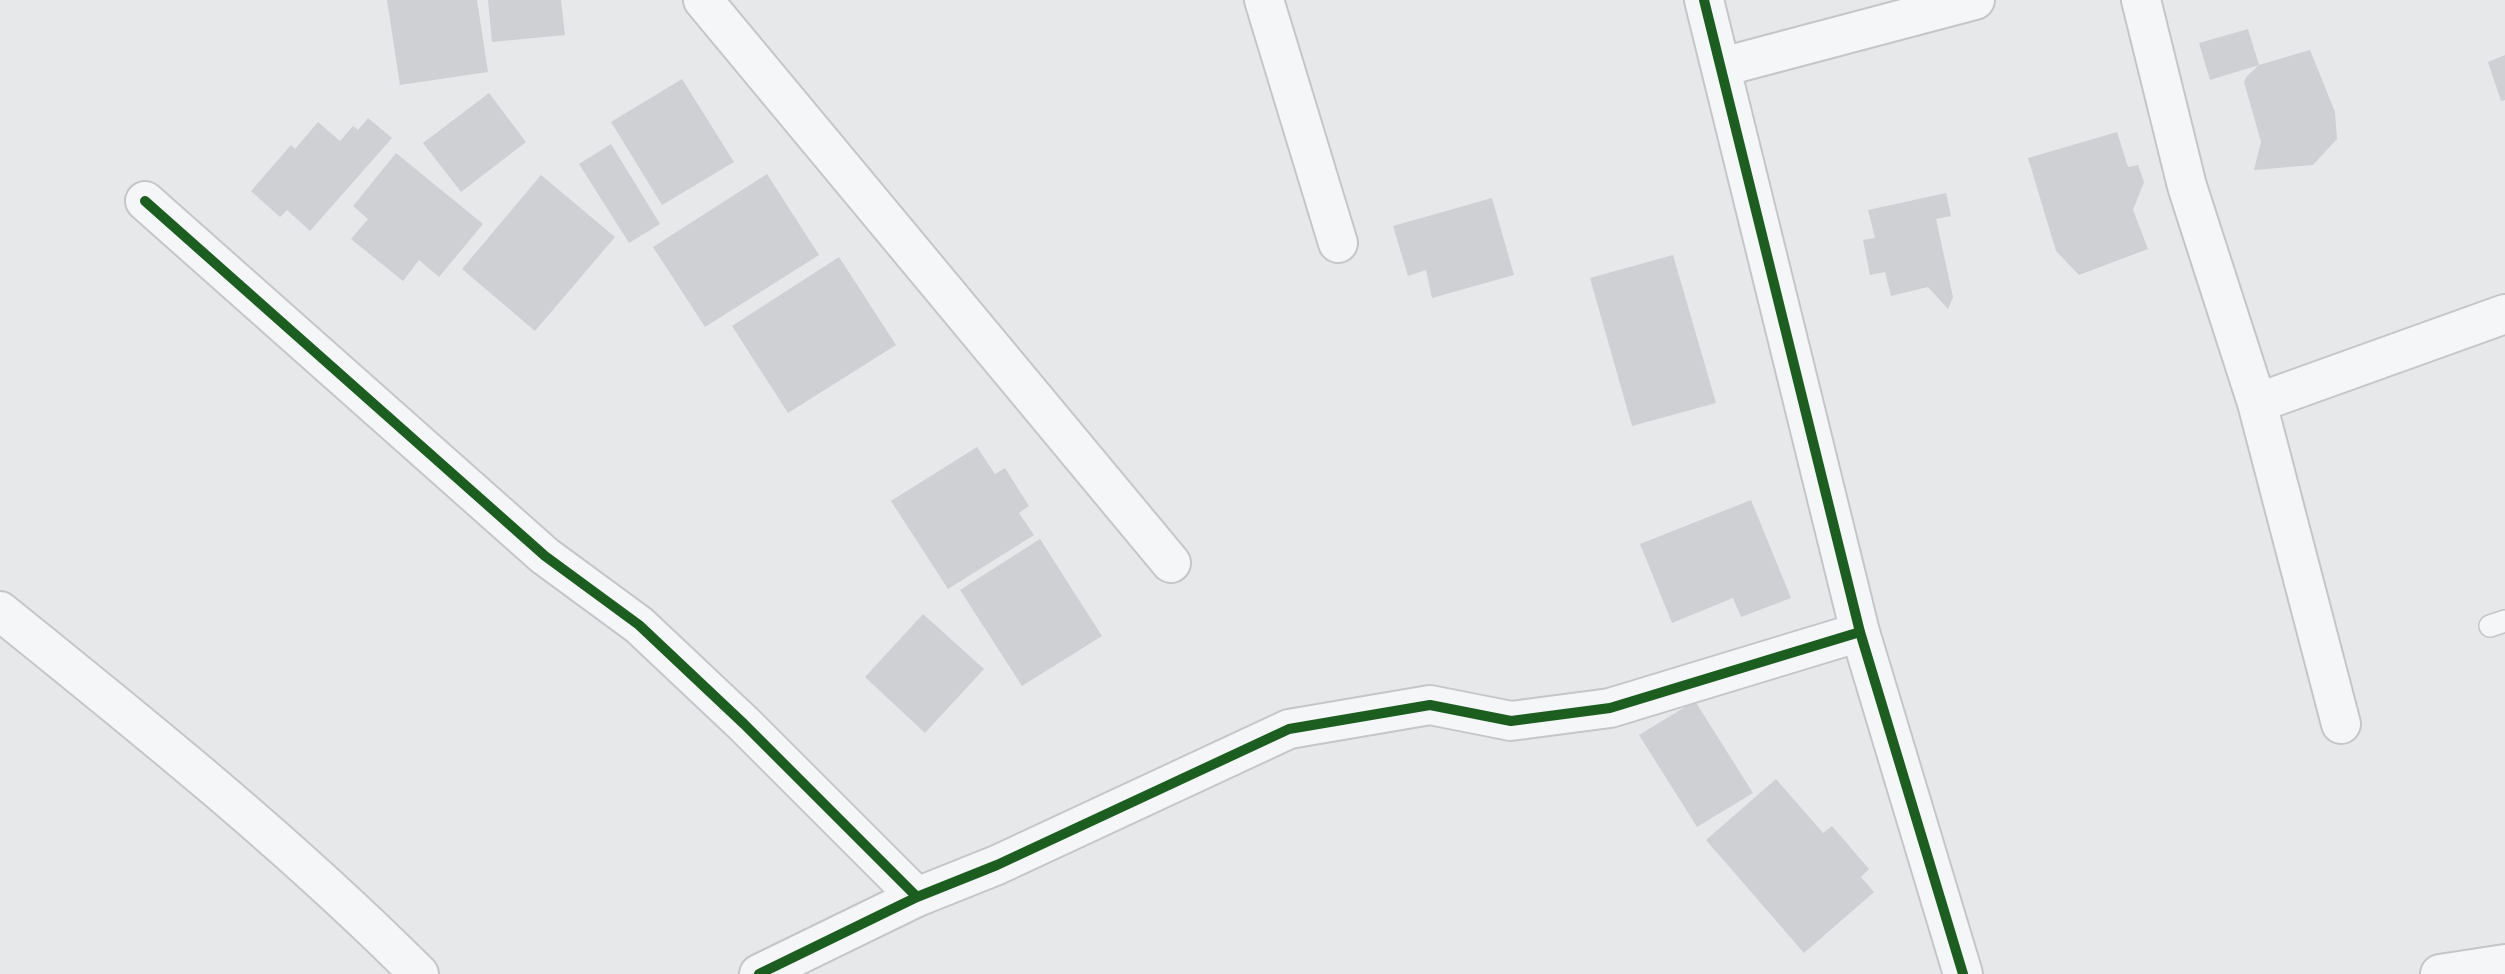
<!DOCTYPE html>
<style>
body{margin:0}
canvas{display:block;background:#e6e8ea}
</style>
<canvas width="2505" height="974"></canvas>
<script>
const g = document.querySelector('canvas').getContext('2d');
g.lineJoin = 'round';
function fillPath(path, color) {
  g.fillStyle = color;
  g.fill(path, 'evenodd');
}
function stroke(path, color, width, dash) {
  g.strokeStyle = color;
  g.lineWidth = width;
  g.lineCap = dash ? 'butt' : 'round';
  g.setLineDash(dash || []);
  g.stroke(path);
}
fillPath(new Path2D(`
 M387,0H477L488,72L400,85Z
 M488,0H561L565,35L492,42Z
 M2248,29L2259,65L2210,80L2199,43Z
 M2310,50L2335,112L2337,139L2313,165L2254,170L2261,142L2244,82L2247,76L2259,65Z
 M2505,55V100L2501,101L2488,62Z
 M682,79L734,162L662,205L611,122Z
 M489,93L526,142L461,192L423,143Z
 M368,118L392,138L310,231L287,210L280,217L251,191L291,145L295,149L318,122L340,141L353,126L358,130Z
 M2117,132L2128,167L2138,165L2144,182L2133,210L2148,249L2079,275L2056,251L2028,158Z
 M611,144L660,224L629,243L579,164Z
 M396,153L483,224L439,277L419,260L403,281L351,239L368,219L353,206Z
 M767,174L819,255L705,327L653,247Z
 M541,175L615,237L535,331L462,269Z
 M1946,193L1951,216L1936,219L1953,297L1948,309L1928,287L1891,296L1885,272L1870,275L1863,240L1875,238L1868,210Z
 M1492,198L1514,275L1432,298L1426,270L1408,276L1393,226Z
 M1673,255L1716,403L1632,426L1590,278Z
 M839,257L896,345L788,413L732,326Z
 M977,447L995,474L1005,468L1029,506L1019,513L1034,535L948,589L891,501Z
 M1751,500L1791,598L1741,617L1733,598L1672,623L1640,544Z
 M1040,539L1102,636L1022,686L960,590Z
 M923,614L984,669L925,733L865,677Z
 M1695,701L1753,793L1697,827L1639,735Z
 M1776,779L1823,833L1832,826L1869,869L1861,877L1874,892L1804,953L1706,840Z`), '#ced0d3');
const service = new Path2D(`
 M2490,626L2505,621`);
const minor = new Path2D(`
 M703,0L1171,563
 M1264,0L1338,243
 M1704,0L1860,632L1963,974
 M2141,0L2187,186L2257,403L2341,724
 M1722,67L1975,0
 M145,201L545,556L639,625L744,724L917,897
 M2257,403L2505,314
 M0,611C144,727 288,843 419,974
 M759,974L917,897L997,865L1289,729L1430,705L1511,721L1610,708L1860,632
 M2440,974L2505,964`);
stroke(service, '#c4c6c8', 24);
stroke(minor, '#c4c6c8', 42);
stroke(service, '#f5f6f7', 21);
stroke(minor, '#f5f6f7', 38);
stroke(new Path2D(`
 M1704,0L1860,632L1963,974
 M145,201L545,556L639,625L744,724L917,897
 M759,974L917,897L997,865L1289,729L1430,705L1511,721L1610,708L1860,632`), '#1b5e20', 10);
</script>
